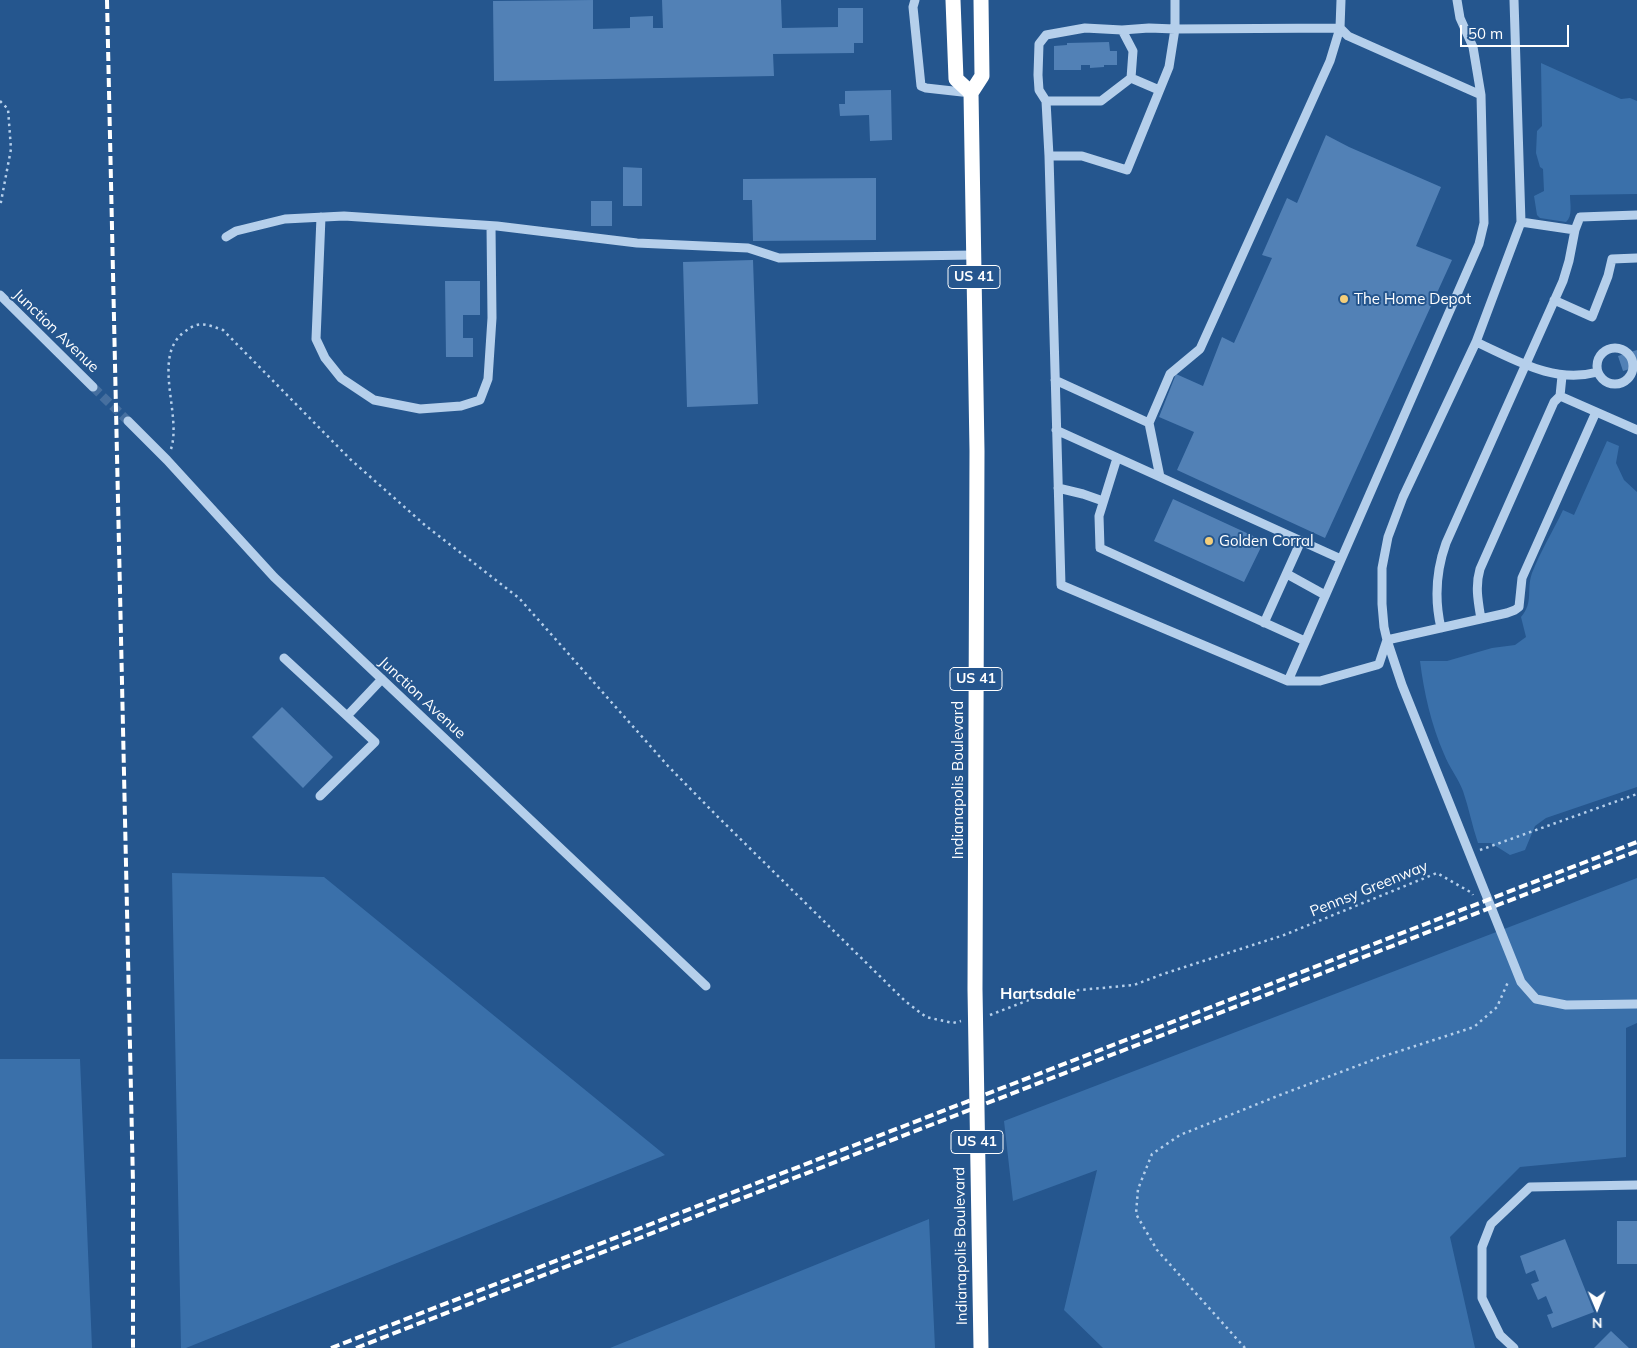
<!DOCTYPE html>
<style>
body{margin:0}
#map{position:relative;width:1637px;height:1348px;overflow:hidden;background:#25568e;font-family:Mulish,sans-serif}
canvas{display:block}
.north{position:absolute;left:1572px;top:1283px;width:50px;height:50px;-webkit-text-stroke:4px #25568e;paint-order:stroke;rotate:179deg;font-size:14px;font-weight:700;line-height:20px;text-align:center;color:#fff}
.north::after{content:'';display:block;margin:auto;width:18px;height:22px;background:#fff;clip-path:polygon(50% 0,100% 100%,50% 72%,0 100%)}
.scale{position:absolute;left:1460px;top:25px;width:109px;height:22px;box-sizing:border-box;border:2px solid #fff;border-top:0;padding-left:6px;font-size:15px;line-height:18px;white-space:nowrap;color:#fff;-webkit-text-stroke:4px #25568e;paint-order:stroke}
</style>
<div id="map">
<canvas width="1637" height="1348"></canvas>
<div class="north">N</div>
<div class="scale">50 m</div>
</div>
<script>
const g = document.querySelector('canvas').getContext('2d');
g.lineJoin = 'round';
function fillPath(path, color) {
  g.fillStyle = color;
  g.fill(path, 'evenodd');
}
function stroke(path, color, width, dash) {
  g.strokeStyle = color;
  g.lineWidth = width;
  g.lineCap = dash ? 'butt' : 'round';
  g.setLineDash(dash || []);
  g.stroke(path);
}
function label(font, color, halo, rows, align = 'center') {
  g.font = font + ' Mulish,sans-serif';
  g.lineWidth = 4;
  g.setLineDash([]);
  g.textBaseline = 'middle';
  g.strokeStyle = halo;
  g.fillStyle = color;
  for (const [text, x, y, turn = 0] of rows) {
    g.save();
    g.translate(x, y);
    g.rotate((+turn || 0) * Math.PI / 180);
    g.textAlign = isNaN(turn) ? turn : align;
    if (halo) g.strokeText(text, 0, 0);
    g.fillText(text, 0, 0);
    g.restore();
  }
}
fillPath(new Path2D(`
 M1541,63L1621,99L1630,98L1637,101V194L1570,195C1570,204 1573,216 1566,222L1540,218L1537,215L1534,196L1544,191L1543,169L1540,167L1536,153L1537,131L1542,126Z
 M1607,441L1619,446L1616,463L1624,480L1637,492V787L1546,818L1535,826L1525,850L1510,855L1491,843H1478C1472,826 1469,808 1463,791C1458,778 1449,767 1444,754C1431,724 1424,693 1420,661H1447L1492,648L1515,645L1526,637L1521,617C1534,602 1526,590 1532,573C1540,552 1553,531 1563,510L1574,515Z
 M172,873L324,877L665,1155L186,1348H181Z
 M1637,878V1023L1626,1028V1157L1520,1167L1450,1237L1475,1348H1103L1064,1310L1097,1170L1013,1201L1004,1121Z
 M0,1059H80L92,1348H0Z
 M929,1219L935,1348H610Z`), '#3a70aa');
fillPath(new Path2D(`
 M593,0V29L630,28V17L653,16V28H663L662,0H781L782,28L838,27V8H863V43H854V53L773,54L774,76L494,81L493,1Z
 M1109,42L1110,51H1117V65H1104V67L1090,68V65H1081V70H1054V46L1067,45V43Z
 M891,90L892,140L870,141L869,115L840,116L839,104H845V91Z
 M1326,135L1349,147L1441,187L1416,246L1452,260L1325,538L1177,470L1194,432L1159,417L1176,374L1203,386L1222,337L1234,343L1272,258L1262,255L1287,198L1297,203Z
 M623,167L642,168V206H623Z
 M876,178V240L753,241L752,200H743V179Z
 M591,201H612V226H591Z
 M753,260L758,404L687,407L683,262Z
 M445,281H480V315H463V338H473V357H446Z
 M1637,350V367L1623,371L1618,356Z
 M1173,499L1264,541L1244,582L1154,541Z
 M282,707L333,757L303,788L252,737Z
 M1617,1221H1637V1264H1617Z
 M1565,1239L1594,1312L1552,1328L1547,1315L1553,1313L1546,1296L1538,1300L1531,1284L1539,1281L1535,1270L1526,1274L1520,1256Z
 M1611,1331L1629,1348H1594Z`), '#5281b6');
stroke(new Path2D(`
 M93,387L128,421`), '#466f9f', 9, [9, 4.5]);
stroke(new Path2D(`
 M0,101L8,109L11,149L0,207
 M171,449C182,415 152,358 183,333C199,320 205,324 223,330L350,459L426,526L519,598L668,766L716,815L905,1001L926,1017L953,1023L961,1021
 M1480,850L1637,794
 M990,1015L1047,993L1134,985L1163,974L1284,935L1437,873L1472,893L1473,895
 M1245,1348L1157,1250L1136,1214L1138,1189L1152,1154L1180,1135L1280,1095L1378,1058L1474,1027L1497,1007L1508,982`), '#b5cfeb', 2.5, [2.5, 4]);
stroke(new Path2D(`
 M915,0L913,7L921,86L926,88L971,93
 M1175,0V29L1169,67L1127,170L1082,156H1049L1061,585L1288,681H1320L1377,665L1379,664L1387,640L1507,613L1515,610L1519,607L1522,578L1596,412
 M1341,0L1340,28L1348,36L1481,95L1473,47L1460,18L1457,0
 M1514,0L1521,222L1476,342L1403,497L1388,537L1382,568V604L1384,627L1387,640L1402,685L1521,982L1536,999L1566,1005L1637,1004
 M1159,90L1131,78L1133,51L1122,30L1149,28L1175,29L1340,28L1330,61L1200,349L1170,374L1149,423L1160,477L1341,559
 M1046,101H1101L1131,78
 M1049,156L1046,101L1039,90L1038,75L1039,44L1046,35L1085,28L1122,30
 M321,217L316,339L325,358L341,378L374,400L420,409L461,406L480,400L488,379L492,318L491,226
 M1521,222L1575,230L1580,217L1637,215
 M226,237L236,231L285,219L344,216L497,226L637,243L748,248L779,258L974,255
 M0,295L93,387
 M1554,300L1592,317L1608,276L1612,259L1637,258
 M1476,342C1516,360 1553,384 1598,372
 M1597 366a18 18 0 1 1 36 0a18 18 0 1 1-36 0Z
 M1562,376L1560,396L1637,430
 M1055,380L1149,423
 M128,421L167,460L274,577L706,986
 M1056,430L1160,477
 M1117,458L1099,516L1100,548L1305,641
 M1058,488L1083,494L1103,501
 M1287,574L1325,595
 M1481,619C1478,601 1475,586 1480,569L1554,402L1560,396
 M1264,623L1301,541
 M1441,628C1434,598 1436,571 1446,543L1563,281L1569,261L1575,230
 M284,658L347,716
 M1288,681L1479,244L1484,223L1481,95
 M320,796L375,742L347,716L382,679
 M1514,1348L1500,1335L1482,1298V1247L1491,1224L1530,1187L1637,1185`), '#b5cfeb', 9);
stroke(new Path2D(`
 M953,0L956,79L971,93
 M981,1348L975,989L977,451L971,93L982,76L981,0`), '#fff', 15);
stroke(new Path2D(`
 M107,0L133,1183V1348
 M331,1348L1637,842
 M356,1348L1637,851`), '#fff', 4, [9, 4]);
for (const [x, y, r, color] of [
 [1344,299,5,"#f4ce7a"],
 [1209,541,5,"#f4ce7a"]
]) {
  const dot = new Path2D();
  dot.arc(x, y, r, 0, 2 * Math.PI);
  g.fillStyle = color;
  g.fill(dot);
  stroke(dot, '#25568e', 2);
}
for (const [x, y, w] of [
 [974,277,52],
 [976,679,52],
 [977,1142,52]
]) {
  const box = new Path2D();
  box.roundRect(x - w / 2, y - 11.5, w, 23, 4);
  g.fillStyle = '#25568e';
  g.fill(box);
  stroke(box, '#fff', 1);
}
label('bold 14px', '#fff', null, [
 ["US 41",974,277],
 ["US 41",976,679],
 ["US 41",977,1142]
]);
label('15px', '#fff', '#25568e', [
 ["The Home Depot",1354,299],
 ["Golden Corral",1219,541]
], 'left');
label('15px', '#fff', '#25568e', [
 ["Junction Avenue",56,331,44],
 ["Junction Avenue",422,698,43],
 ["Indianapolis Boulevard",958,780,-90],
 ["Pennsy Greenway",1369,889,-22],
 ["Indianapolis Boulevard",961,1246,-91]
]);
label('bold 16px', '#fff', '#25568e', [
 ["Hartsdale",1038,994]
]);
</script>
